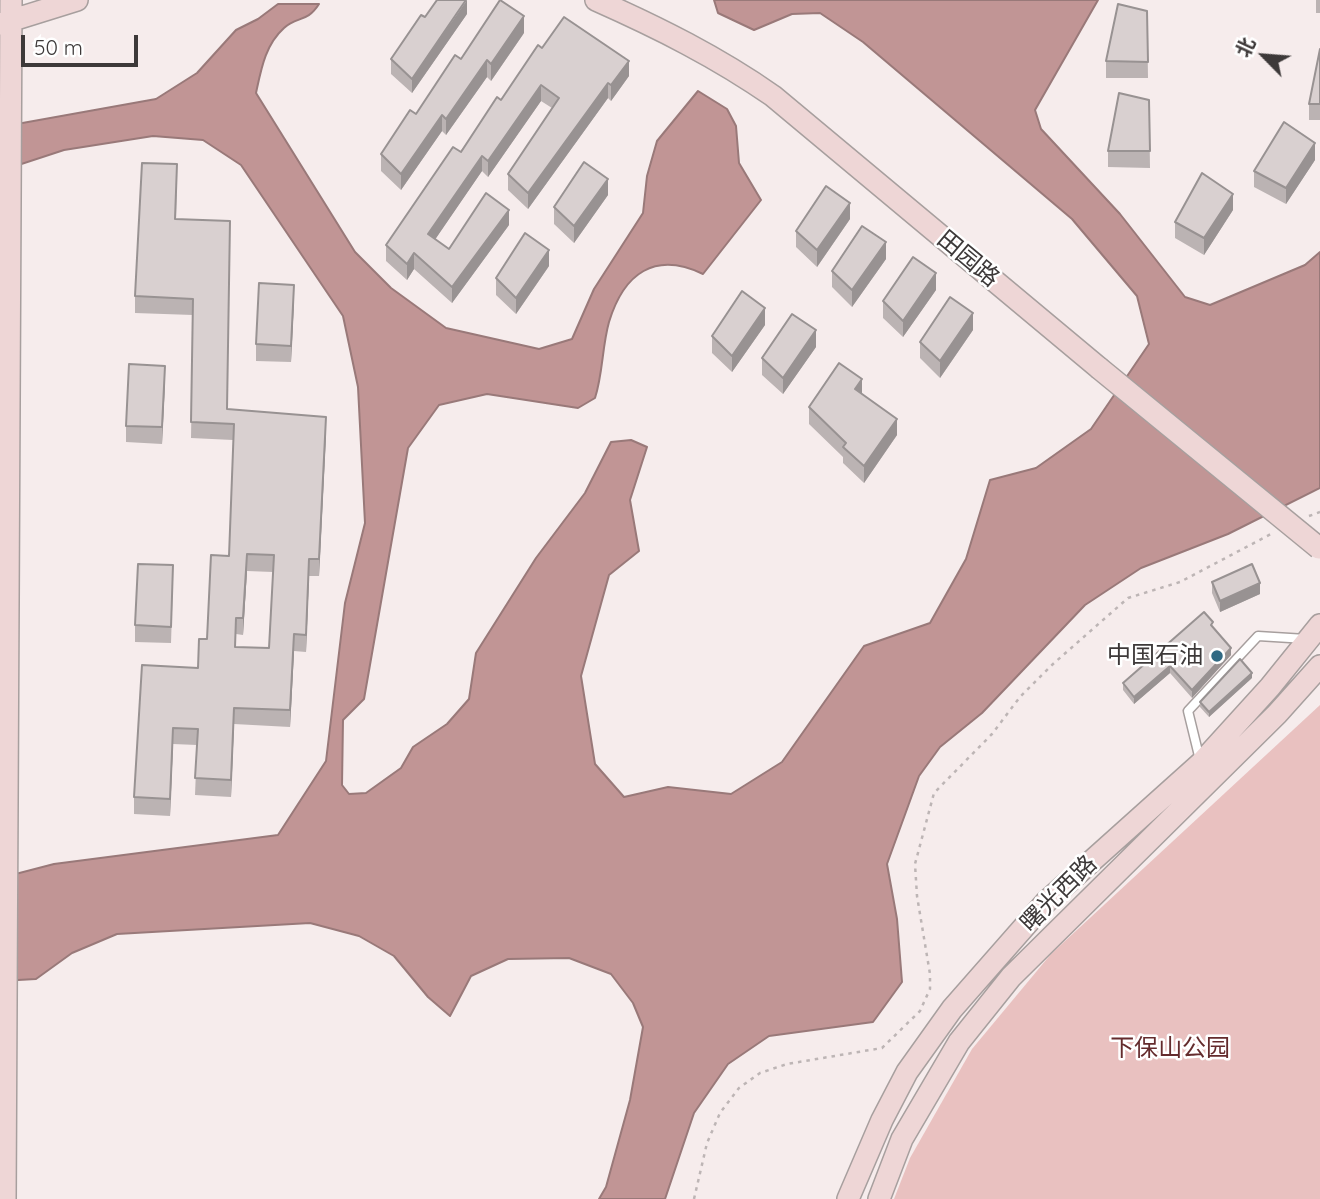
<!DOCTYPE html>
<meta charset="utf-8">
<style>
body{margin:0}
#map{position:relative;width:1320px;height:1199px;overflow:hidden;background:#f6ecec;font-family:Quicksand,"Noto Sans SC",sans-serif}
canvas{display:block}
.north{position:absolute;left:1229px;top:21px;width:70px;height:70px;-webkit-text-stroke:5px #fff;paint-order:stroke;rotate:295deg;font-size:19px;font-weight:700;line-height:28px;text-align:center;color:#3d3939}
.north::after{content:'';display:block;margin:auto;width:24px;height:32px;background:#3d3939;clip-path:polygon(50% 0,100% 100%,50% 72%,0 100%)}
.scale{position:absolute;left:21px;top:35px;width:117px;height:32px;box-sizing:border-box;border:4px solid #3d3939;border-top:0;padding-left:9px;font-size:21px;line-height:24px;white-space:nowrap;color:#3d3939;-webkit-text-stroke:5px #fff;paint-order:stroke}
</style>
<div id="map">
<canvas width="1320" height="1199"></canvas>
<div class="north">北</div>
<div class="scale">50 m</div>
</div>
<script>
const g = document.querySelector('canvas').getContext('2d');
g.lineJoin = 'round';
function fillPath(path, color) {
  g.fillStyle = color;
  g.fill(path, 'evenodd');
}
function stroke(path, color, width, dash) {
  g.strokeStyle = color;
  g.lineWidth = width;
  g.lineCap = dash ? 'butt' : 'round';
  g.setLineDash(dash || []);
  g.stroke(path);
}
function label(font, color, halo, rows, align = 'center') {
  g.font = font + ' Quicksand,"Noto Sans SC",sans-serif';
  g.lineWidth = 5;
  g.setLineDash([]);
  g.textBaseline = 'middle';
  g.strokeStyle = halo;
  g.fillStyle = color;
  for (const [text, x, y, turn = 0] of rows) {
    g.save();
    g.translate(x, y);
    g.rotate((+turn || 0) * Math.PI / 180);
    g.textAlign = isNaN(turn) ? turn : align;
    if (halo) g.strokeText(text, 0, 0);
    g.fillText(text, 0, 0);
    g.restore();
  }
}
fillPath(new Path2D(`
 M1320,705V1199H894L910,1158L972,1049L1051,954Z`), '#e9c1c0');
const water = new Path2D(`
 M714,0H1098L1035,110L1041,129L1120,214L1185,297L1210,305L1305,265L1320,252V488L1228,534L1141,568L1085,605L982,713L940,747L919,776L887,864L897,919L902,982L873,1022L769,1036L728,1064L694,1113L665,1199H599L606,1187L630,1100L643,1027L633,1003L611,974L569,958L508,959L471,976L450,1016L428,997L394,956L359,936L310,923L117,934L72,953L36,979L0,981V878L54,864L278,835L326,761L345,603L365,523L358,387L343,316L241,165L203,140L153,136L64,150L0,171V127L156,99L197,73L236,30L258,19L278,4H319C307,23 297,16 284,28C265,45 261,70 256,93L355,252L391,288L446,328L539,349L572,339L594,289L643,213L647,176L657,141L698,91L727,109L736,126L739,163L761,200L703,274C655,251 624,273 609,322C602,347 603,373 595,398L578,408L487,394L439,405L408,448L364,699L343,720L342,785L349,794L366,793L401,768L413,747L447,724L469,699L476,653L536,558L585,493L611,442L631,440L647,447L630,500L639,551L609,575L581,676L595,764L624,797L668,787L731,794L782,762L864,646L930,623L966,559L990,480L1036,468L1091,429L1149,344L1137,296L1072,219L863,42L820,13L792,14L754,30L718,13Z`);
fillPath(water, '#c19595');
stroke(water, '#997979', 2);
const lane = new Path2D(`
 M1200,760L1188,711L1258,636L1306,639`);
const secondary = new Path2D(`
 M596,0C659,28 717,57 773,96L1099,368
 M0,24L77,0
 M5,1199L11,0
 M848,1199L882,1120L907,1072L952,1009L1046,902L1201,763L1270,687L1320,625
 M879,1199L902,1139L959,1042L1011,977L1277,714L1320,666`);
stroke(lane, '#a79f9e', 11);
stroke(secondary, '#a79f9e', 24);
stroke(new Path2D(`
 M1309,516L1320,512
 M694,1199L707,1143L720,1113L739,1088L760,1073L787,1064L882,1048L920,1011L930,989V974L917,896L915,864L934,793L992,734L1020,697L1053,664L1128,598L1180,582L1271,534`), '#bdb5b5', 2.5, [3.5, 5]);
stroke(lane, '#fff', 8);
stroke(secondary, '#eed6d6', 21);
const secondaryBridge = new Path2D(`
 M1099,368L1319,548`);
stroke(secondaryBridge, '#a79f9e', 24, []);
stroke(secondaryBridge, '#eed6d6', 21);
fillPath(new Path2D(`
 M1316,0H1320V13H1316Z
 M1147,11L1148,78H1106V61Z
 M467,14L412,93L391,74V59Z
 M524,33L491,81L487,77L446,135L442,131L401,190L381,171V154L416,114Z
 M542,48L629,76L611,101L608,98L528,209L508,190V174L552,108L541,101L488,177L482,171L435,239L449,249L509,225L452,303L414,269L407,280L386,261V245Z
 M1320,49V120H1309V104Z
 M1149,100L1150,168L1108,167V151Z
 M1315,160L1286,204L1254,187V171Z
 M177,181L176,219L227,409L326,434L319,576H309L306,652L294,651L290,727L234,724L231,797L195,795L197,745L173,744L170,816L134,814V797L198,668L207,639L229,556L233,440L191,438L193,315L135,313V296ZM247,571L273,572L269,648L235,647L236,634L243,635Z
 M608,195L574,243L554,224V207Z
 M1233,210L1204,255L1175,238V222Z
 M850,219L817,267L796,247V231Z
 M886,259L852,307L832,287V271Z
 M549,266L516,314L496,295V278Z
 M936,290L903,337L883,318V301Z
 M294,301L291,362L256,361V344Z
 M765,325L732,372L712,353V336Z
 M973,330L940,378L920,358V342Z
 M816,347L783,394L762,375V358Z
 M165,382L162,444L126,442V426Z
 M862,394L897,435L864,483L843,463V457L809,424V407Z
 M173,582L171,643L135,642V625Z
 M1212,582L1260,594L1220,612L1212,593Z
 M1213,628L1231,655L1192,698L1170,673L1134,704L1123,690V683Z
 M1252,678L1209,717L1200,707V702Z`), '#bbb3b3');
fillPath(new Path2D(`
 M467,0V14L412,93V79Z
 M524,16V33L491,81V64Z
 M487,60V77L446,135V119Z
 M629,61V76L611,101V85Z
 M608,83V98L528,209V193Z
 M541,85V101L488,177V161Z
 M442,115V131L401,190V174Z
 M1315,143V160L1286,204V188Z
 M482,156V171L428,250V234Z
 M608,179V195L574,243V226Z
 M1233,194V210L1204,255V238Z
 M850,203V219L817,267V250Z
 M509,210V225L452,303V287Z
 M886,242V259L852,307V290Z
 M549,250V266L516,314V298Z
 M414,253V269L407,280V264Z
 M936,273V290L903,337V321Z
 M294,285V301L291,362V346Z
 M765,308V325L732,372V356Z
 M973,313V330L940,378V361Z
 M816,330V347L783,394V378Z
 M165,366V382L162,444V427Z
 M862,379V396L855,389Z
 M326,417V434L319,576V559Z
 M897,419V435L864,483V466Z
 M247,554V571L243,635V618Z
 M309,559V576L306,652V635Z
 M1260,583V594L1220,612V601Z
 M294,634V651L290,727V710Z
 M1231,648V655L1192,698V690Z
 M1170,666V673L1134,704V697Z
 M1252,673V678L1209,717V712Z
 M234,708V724L231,797V780Z
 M173,728V744L170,816V799Z`), '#989292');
const building = new Path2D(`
 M437,0H466L412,79L391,59L421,15L425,17Z
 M500,0L524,16L491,64L487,60L446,119L442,115L401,174L381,154L410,110L416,114L455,55L461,59Z
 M1118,4L1147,11L1148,62L1106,61Z
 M564,17L629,61L611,85L608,83L528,193L508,174L559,98L541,85L488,161L482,156L428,234L449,249L486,193L509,210L452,287L414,253L407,264L386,245L453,147L461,152L497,97L501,100L538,45L542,48Z
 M1320,49V104H1309Z
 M1119,93L1149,100L1150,151H1108Z
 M1284,122L1315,143L1286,188L1254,171Z
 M584,162L608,179L574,226L554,207Z
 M142,163L177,164L175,219L230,221L227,409L326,417L319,559H309L306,635L294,634L290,710L234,708L231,780L195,778L198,729L173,728L170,799L134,797L142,665L198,668L199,639H207L211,555L229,556L234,424L191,422L193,299L135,296ZM247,554L274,555L269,648L235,647L236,618H243Z
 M1202,173L1233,194L1204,238L1175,222Z
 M826,186L850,203L817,250L796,231Z
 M862,226L886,242L852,290L832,271Z
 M525,233L549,250L516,298L496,278Z
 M913,257L936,273L903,321L883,301Z
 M259,283L294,285L291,346L256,344Z
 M742,291L765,308L732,356L712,336Z
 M950,297L973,313L940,361L920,342Z
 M792,314L816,330L783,378L762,358Z
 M839,363L862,379L855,389L897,419L864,466L843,447L846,443L809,407Z
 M129,364L165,366L162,427L126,426Z
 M138,564L173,565L171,627L135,625Z
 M1252,564L1260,583L1220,601L1212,582Z
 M1204,612L1213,622L1211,625L1231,648L1192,690L1170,666L1134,697L1123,683Z
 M1240,659L1252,673L1209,712L1200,702Z`);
fillPath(building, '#d9d0d0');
stroke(building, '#989292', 2);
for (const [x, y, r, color] of [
 [1217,656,7,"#306983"]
]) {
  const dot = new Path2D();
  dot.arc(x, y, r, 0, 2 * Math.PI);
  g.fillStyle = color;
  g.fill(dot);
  stroke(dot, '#fff', 2.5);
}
label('24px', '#3d3939', '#fff', [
 ["田园路",968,259,40],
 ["曙光西路",1059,894,-45]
]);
label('24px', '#3d3939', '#fff', [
 ["中国石油",1203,656]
], 'right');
label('24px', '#642b2d', '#fff', [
 ["下保山公园",1170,1049]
]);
</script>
